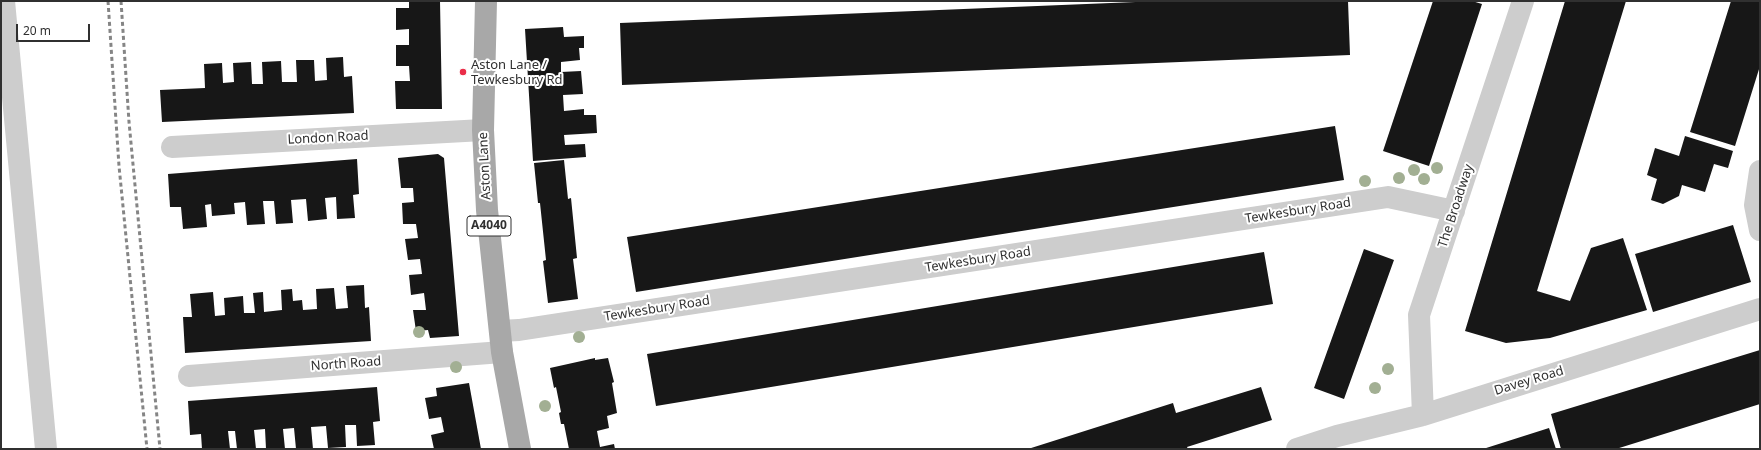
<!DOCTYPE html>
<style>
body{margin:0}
#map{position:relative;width:1761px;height:450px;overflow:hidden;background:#fff;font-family:"Noto Sans",sans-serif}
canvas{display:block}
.frame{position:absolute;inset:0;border:2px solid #303030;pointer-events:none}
.scale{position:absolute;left:16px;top:24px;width:74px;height:18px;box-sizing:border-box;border:2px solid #303030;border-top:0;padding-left:5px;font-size:12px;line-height:14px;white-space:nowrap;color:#303030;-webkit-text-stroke:3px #fff;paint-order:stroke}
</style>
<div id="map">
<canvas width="1761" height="450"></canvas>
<div class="frame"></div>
<div class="scale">20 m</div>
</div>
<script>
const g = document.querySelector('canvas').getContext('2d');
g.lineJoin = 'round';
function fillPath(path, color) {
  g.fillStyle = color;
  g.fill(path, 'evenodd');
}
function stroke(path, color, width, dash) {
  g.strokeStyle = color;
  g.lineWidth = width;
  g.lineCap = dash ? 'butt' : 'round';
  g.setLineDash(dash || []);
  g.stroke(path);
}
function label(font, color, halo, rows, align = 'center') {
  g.font = font + ' "Noto Sans",sans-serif';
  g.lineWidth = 4;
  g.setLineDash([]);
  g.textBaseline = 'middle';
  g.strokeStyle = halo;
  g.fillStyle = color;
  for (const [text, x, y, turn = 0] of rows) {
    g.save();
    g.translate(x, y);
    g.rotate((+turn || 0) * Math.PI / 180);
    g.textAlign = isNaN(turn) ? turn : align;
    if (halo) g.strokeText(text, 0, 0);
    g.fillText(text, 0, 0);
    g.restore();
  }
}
fillPath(new Path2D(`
 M409,1H440L442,109H396L395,81H410L409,66H396V45H409V29L396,30V8H409Z
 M1160,1H1348L1350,55L622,85L620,23Z
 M1433,1H1472L1482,4L1429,166L1383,151Z
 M1565,1H1626L1537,291L1570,301L1591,248L1623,238L1647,310L1550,338L1506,343L1465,331Z
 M1731,1H1760V66L1735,146L1690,132Z
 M563,27L564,37L584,36V48H579L580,60L561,62V72L581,71L583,94L563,95L564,111L584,109V115H596L597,133L564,135L565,145L585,144L586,157L533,161L525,29Z
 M343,57L344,77L352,76L354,113L162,122L160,90L205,88L204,64L222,63L223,83L234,82L233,63L251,62L252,84H263L262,62L281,61L282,82H297L296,60H314L315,81L327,80L326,58Z
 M1335,126L1344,180L636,292L627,237Z
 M1685,136L1733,151L1728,168L1714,164L1705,192L1682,185L1679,196L1663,204L1651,200L1657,179L1647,175L1655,148L1679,156Z
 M438,154L444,158L459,336L430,338L428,330L416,331L413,310H426L424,293L411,295L409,275L422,274L420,259L408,260L405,239L418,238L416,224H403L402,203L414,202L413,188H401L398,158Z
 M357,159L359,194L353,195L355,218L337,219L336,197L325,198L327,219L308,221L306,199L291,200L293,223L276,224L274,201H263L265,224L247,225L245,202L234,203L235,214L212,216L211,204L205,205L207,227L183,229L181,207H170L168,174Z
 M564,160L568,199L571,198L577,258L573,259L578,299L548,303L543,261L546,260L540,203H538L534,163Z
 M1733,225L1751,282L1653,312L1635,254Z
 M1364,249L1394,260L1344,399L1314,388Z
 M1264,252L1273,304L656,406L647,354Z
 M364,285L365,308L369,307L371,341L185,353L183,317H192L190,294L213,292L215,316L225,315L224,298L243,296L244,313H255L253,293L263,292L264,312L282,310L281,290L292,289L293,301L302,300L303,310L317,309L316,289L334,288L336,309L348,308L346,286Z
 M1760,350V404L1616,449H1561L1551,414Z
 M595,358V360L608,358L614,382L612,383L617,413L607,416L609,428L597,431L600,447L614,444L615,449H569L564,424H561L559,413L561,412L556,387L554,388L550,368Z
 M469,383L481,449H434L431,435L444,432L441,417L429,419L425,398L437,396L436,388Z
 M377,387L380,421L373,422L375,445L357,446L356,425H345L346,447L328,448L326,426L311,427L313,449H296L294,428L283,429L285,449H266L265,429L254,430L256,449H237L235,431H228L230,449H202L201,434L190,435L188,401Z
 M1261,387L1272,420L1187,447L1188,449H1028L1173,403L1176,413Z
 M1549,428L1556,449H1483Z`), '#171717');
stroke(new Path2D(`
 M4,1L46,449
 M172,147L483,130
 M1760,171L1755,205L1760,230
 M500,331L519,330L1388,197L1454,211
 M189,376L502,352
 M1423,415L1419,315L1523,1
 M1297,449L1337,436L1423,415L1760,309`), '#cdcdcd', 22);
stroke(new Path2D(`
 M486,1L483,130L487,210L502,352L520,449`), '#a8a8a8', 22);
stroke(new Path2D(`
 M108,1L119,166L147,449
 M121,1L129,122L160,449`), '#858585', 3, [4, 3]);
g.fillStyle = '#a2af93';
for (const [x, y] of [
 [1437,168],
 [1414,170],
 [1399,178],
 [1424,179],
 [1365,181],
 [419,332],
 [579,337],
 [456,367],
 [1388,369],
 [1375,388],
 [545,406]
]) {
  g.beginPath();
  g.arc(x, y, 6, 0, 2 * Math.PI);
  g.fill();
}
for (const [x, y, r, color] of [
 [463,72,4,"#ea2e49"]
]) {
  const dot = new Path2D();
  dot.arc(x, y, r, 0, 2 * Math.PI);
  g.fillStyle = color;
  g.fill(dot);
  stroke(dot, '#fff', 1.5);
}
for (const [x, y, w] of [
 [489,226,44]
]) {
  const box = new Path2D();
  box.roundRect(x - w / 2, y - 10, w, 20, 3);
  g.fillStyle = '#fff';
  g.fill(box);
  stroke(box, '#303030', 1);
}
label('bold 12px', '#303030', null, [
 ["A4040",489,226]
]);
label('13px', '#303030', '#fff', [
 ["Aston Lane /",471,65],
 ["Tewkesbury Rd",471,80]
], 'left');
label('13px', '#303030', '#fff', [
 ["London Road",328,138,-3],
 ["Aston Lane",485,166,-93],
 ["The Broadway",1456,206,-72],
 ["Tewkesbury Road",1298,211,-9],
 ["Tewkesbury Road",978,260,-9],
 ["Tewkesbury Road",657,309,-9],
 ["North Road",346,364,-4],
 ["Davey Road",1529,381,-17]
]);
</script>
